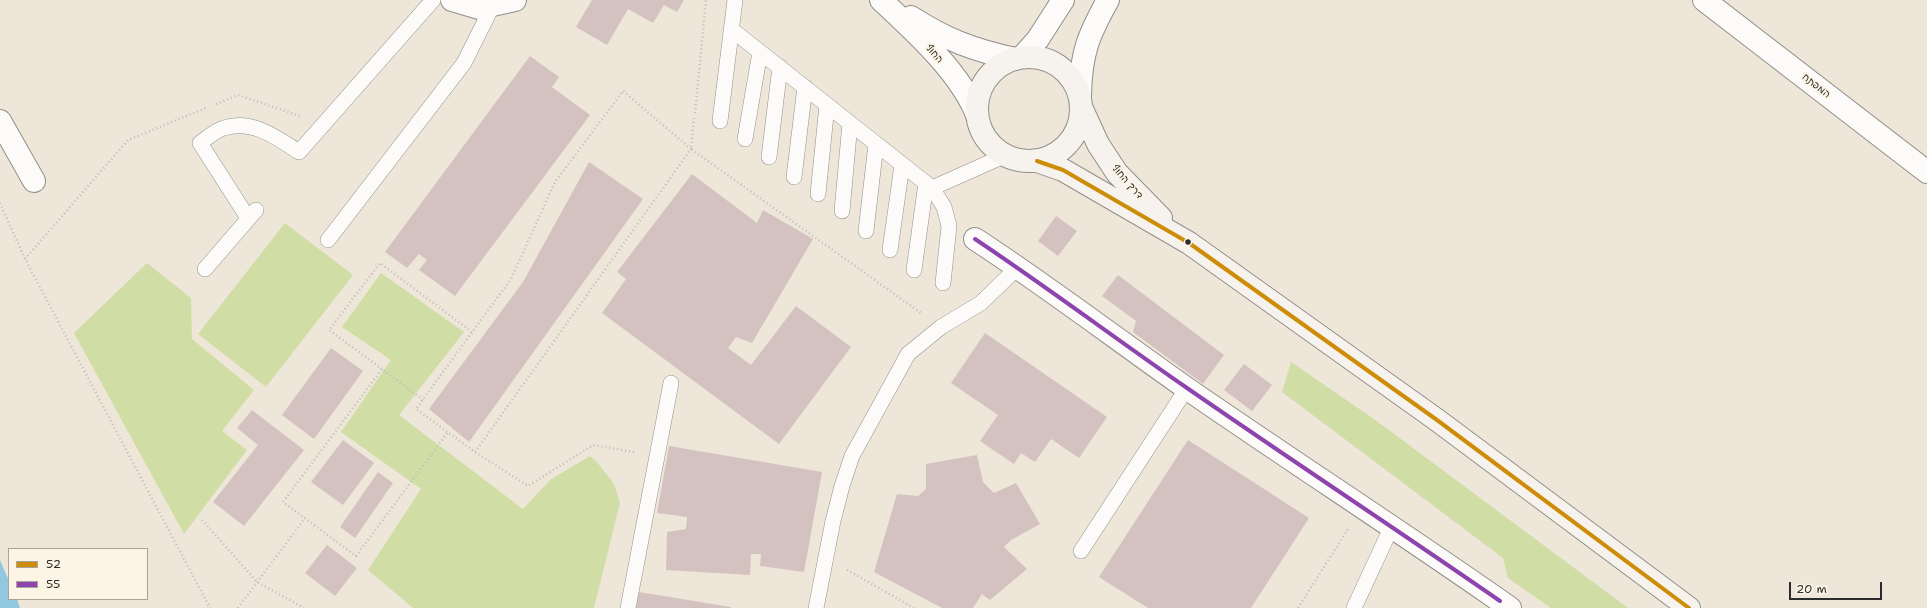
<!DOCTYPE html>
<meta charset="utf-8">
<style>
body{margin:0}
#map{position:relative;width:1927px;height:608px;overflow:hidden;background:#eee6d8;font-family:"Shantell Sans",sans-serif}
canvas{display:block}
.legend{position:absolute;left:8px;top:548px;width:140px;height:52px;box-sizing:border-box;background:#fcf5e5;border:1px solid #a8a49b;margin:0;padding:5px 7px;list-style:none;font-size:12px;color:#2b2b2b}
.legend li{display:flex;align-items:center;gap:8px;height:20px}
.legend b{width:20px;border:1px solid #a8a49b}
.scale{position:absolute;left:1789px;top:582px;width:93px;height:18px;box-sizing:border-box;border:2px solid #2b2b2b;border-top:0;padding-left:5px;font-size:12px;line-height:14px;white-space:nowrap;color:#2b2b2b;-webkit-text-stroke:3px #fcf5e5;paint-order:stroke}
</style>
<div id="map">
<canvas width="1927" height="608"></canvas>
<ul class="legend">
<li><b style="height:5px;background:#ce8d09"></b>52</li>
<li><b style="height:5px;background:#8e44ad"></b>55</li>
</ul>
<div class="scale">20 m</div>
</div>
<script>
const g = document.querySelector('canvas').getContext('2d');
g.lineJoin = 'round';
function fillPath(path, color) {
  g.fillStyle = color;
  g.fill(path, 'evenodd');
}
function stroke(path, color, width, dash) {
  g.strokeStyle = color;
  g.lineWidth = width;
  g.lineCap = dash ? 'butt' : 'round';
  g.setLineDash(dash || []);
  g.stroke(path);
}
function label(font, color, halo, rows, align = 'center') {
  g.font = font + ' "Shantell Sans","Playpen Sans Hebrew",sans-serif';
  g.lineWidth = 4;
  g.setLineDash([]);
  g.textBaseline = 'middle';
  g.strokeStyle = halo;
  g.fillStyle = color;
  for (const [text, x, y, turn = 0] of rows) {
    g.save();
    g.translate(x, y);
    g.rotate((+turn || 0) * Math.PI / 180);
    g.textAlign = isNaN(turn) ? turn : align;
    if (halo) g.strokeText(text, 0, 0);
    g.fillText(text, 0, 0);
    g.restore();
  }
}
fillPath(new Path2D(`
 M285,223L353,275L266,387L198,334Z
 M147,263L191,298L192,339L254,390L222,431L247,450L184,534L74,333Z
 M381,273L464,332L399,415L523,509L550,480L590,456L597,462L614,484L620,503L594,608H413L368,570L421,489L341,432L391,360L342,327Z
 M1291,362L1374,419L1628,608H1551L1508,578L1503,558L1282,392Z`), '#d0dea6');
fillPath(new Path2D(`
 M0,560L9,581V599H17L20,608H0Z`), '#91c8e0');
fillPath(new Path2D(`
 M592,0H684L677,12L664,5L653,23L628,9L607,45L576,27Z
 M530,56L559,77L552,87L590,115L455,296L419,270L427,260L419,254L407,268L385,252Z
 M589,162L643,199L469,442L429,409L523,282Z
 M692,174L757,223L763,210L813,239L752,343L736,337L728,348L751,365L796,306L851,347L779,444L602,313L626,279L617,272Z
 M1056,216L1077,231L1058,256L1038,241Z
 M1118,275L1224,355L1203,384L1133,332L1136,321L1102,296Z
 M985,333L1107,417L1079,458L1051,439L1035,462L1021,453L1014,464L980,441L998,415L951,383Z
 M331,348L363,371L314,439L282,415Z
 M1244,364L1272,385L1252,411L1224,390Z
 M252,410L304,450L244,526L213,502L258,445L237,428Z
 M343,440L374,463L343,505L311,482Z
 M1188,440L1309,518L1251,608H1148L1099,577Z
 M669,446L822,472L804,572L760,566L761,554H751L750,575L666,570L667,532L686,529L687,517L657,513Z
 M977,455L983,482L994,493L1016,483L1040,524L1011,540L1004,547L1027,569L990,600L982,594L973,608H942L874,572L897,494L918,496L926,489V464Z
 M378,472L393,483L355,538L340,527Z
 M327,545L357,568L335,596L305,573Z
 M639,592L731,607V608H636Z`), '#d4c2c0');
const service = new Path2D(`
 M731,29L932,188L1004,156
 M720,121L735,0
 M745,139L760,52
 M769,157L780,67
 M794,177L805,87
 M932,188L944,207L949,226L943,283
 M818,194L827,105
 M842,211L850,123
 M248,218L200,143C207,138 216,130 224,128C252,119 276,137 299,152L433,0
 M866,231L876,144
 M328,240L464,63L493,5
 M890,250L902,165
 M205,269L256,210
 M914,270L926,183
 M1081,551L1187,388
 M628,608L671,383
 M816,608L833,521L842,486L852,456L908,354L941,327L981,303L1018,267
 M1354,608L1392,526`);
const minor = new Path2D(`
 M452,0L479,8L515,0
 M881,0C914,31 960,72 977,115
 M1704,0L1927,172
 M911,17C947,40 973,50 1015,59
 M0,121L34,181
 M975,239C1047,286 1115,338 1186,388C1293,462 1403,533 1510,608`);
const tertiary = new Path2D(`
 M1022,57L1038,39L1063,0
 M1080,95C1081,53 1088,36 1108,0`);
const secondary = new Path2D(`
 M977 109a52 52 0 1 1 104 0a52 52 0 1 1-104 0Z
 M1082,109L1098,144L1117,173L1161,218
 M1037,161L1063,170L1189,243L1437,420L1689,608`);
stroke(service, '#928f88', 16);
stroke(minor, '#928f88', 24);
stroke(tertiary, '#928f88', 24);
stroke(secondary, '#928f88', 24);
stroke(new Path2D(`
 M216,104L238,95L300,116
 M695,113L706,0
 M694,118L691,149L921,313
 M0,203L25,259L210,608
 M25,259L128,140L206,108
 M382,369L329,330L380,263L472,332
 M423,400L382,369L283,502L356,556L448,432
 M475,452L691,149L623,91L555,182L511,279L416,409L475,452L528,486L593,445L634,452
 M202,520L257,582L304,608
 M847,570L914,608
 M238,608L305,518
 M1298,608L1348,529`), '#bebcba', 2.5, [1, 3]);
stroke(service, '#fcfbf9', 15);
stroke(minor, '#fcfbf9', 22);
stroke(tertiary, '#fcfbf9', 22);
stroke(secondary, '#f6f3ee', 22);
stroke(new Path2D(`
 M1037,161L1063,170L1189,243L1437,420L1689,608`), '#ce8d09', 4);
stroke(new Path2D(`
 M975,239C1047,287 1116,339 1187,388C1291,460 1396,529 1500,601`), '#8e44ad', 4);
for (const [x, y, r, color] of [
 [1188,242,3.5,"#2b2b2b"]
]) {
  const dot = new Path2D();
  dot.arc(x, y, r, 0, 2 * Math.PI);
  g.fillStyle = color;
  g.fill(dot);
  stroke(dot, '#fcf5e5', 1.5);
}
label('10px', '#2b2b2b', '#fcf5e5', [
 ["החוף",934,54,48],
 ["המפתח",1816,86,38],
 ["דרך החוף",1127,182,49]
]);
</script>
